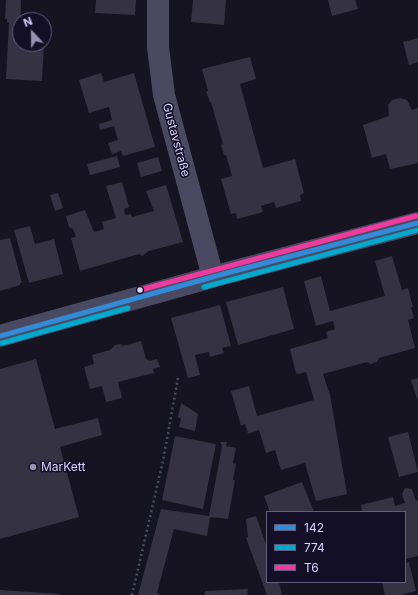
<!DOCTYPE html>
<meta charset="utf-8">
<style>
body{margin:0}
#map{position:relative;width:418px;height:595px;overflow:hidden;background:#161421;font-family:Inter,sans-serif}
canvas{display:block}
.legend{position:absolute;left:266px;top:511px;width:140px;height:72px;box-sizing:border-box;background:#130f26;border:1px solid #625e7d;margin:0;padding:5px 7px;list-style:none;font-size:12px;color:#d9d4ff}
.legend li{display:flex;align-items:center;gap:8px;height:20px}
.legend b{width:20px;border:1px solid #625e7d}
.north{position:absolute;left:12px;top:12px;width:40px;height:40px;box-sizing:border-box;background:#130f26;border:1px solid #625e7d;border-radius:50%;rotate:338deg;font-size:11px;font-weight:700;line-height:16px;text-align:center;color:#d9d4ff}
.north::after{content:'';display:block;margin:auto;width:14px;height:18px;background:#9591b1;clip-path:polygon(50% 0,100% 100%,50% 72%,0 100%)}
</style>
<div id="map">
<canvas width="418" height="595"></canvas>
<ul class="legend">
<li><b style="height:5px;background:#338bd7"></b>142</li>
<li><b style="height:5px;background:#00a9ce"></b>774</li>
<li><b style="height:5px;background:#f13a9d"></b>T6</li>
</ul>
<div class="north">N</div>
</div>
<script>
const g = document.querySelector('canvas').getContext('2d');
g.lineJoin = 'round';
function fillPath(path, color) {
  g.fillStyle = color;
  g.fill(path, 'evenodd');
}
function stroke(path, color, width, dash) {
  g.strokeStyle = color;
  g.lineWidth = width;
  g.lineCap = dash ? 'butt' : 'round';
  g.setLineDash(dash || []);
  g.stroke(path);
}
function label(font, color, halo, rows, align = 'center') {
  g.font = font + ' Inter,sans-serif';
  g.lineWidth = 3;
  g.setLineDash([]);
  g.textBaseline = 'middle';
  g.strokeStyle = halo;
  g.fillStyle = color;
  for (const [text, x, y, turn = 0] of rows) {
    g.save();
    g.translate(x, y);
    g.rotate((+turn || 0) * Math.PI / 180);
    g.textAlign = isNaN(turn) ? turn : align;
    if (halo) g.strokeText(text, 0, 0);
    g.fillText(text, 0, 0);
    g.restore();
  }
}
fillPath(new Path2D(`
 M6,0H21L20,44H44L42,81L6,79L9,23L7,22V19H5Z
 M96,0H136L135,15L95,13Z
 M193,0H226L224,25L191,22Z
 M328,0H355L358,9L332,16Z
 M418,38V62L409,65L403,42Z
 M250,57L256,79L240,84L263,168L295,159L304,193L300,195L301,201L276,208L274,202L261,206L263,212L237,219L236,213L231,214L221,179L232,176L226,155H224L221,145L223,144L211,102H210L206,91H208L202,69Z
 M101,73L104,82L134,73L155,147L123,156L121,151L112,154L108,143L118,140L114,126L100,130L99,124L112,120L109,107L89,113L79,80Z
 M400,98L407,100L412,110L418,108V163L390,169L386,154L372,158L363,125L389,116L388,105L392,100Z
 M117,156L120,167L90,175L87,164Z
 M158,157L162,171L141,177L137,163Z
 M122,182L129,207L124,209L125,215L131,214L132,217L154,211L146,191L166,185L183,242L149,251L142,256L139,254L80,271L71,238L76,237L73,229L69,227L66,216L85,210L94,232L104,229L102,222L116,218L106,186Z
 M58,193L63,208L55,211L50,195Z
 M30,226L35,244L54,239L63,274L29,283L14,230Z
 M10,238L22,283H20V285L0,291V240Z
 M392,256L402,290L408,288L413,307H411L414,318L408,320L415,348L379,358L377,362L371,364L367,362L323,374L330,395L347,494L316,501L305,463L281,470L275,450L266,453L259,430L248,434L245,424L241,426L231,391L249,386L257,416L314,400L306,372L298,374L296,373L290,349L328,338L326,332L335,329L333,321L316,326L304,281L321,276L330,311L385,296L375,261Z
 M283,287L294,329L238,345L226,302Z
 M220,305L231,346L222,348L224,353L210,357L209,352L195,355L200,375L188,378L171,318Z
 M141,341L146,359L150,361L157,359L160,367L153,369L154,373L118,382L122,398L106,402L102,386L90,389L84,367L94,364L92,355L110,350L115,345L120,344L123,346Z
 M36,359L55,429L98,418L102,435L60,447L79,517L0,539V369Z
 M418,378V399H417L411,380Z
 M181,403L198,414L195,431L179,427L181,419L178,417Z
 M408,432L418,472L399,477L388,437Z
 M175,436L216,444L203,509L162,500Z
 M220,442H227L226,446L236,448L233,463L236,464L233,480H235L228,519L210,517L207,536L174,529L157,593H159V595H138L161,509L209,516L222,446Z
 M302,482L314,512H270L264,496Z
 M405,488L412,489L416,501L418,500V556L405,559V512H362L361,505L393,497L395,506L405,503L402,494Z
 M256,516L267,547V582H279L282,595H267L246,538L248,537L246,519Z
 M405,559L406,563L409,562L416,591L401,595H385L382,582H405Z
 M248,589L247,595H205V591Z
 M0,590L60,594V595H0Z`), '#343243');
stroke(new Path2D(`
 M132,595L163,461L178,378`), '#44505f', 2.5, [2, 3]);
stroke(new Path2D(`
 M158,0V47L164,95L213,277
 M0,336L227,273L418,223`), '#4a4962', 22);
stroke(new Path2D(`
 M0,336L227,273L418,223`), '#338bd7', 5);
stroke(new Path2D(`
 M204,287L418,230
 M2,343L128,308`), '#00a9ce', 5);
stroke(new Path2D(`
 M140,290L416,216`), '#f13a9d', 5);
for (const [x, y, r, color] of [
 [140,290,3.5,"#d9d4ff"],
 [33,467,4,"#9591b1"]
]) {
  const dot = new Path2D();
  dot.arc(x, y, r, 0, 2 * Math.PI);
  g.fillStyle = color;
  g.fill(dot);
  stroke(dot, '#130f26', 1.5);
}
label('12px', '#d9d4ff', '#130f26', [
 ["Gustavstraße",176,140,75]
]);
label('12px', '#d9d4ff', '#130f26', [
 ["MarKett",41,467]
], 'left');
</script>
